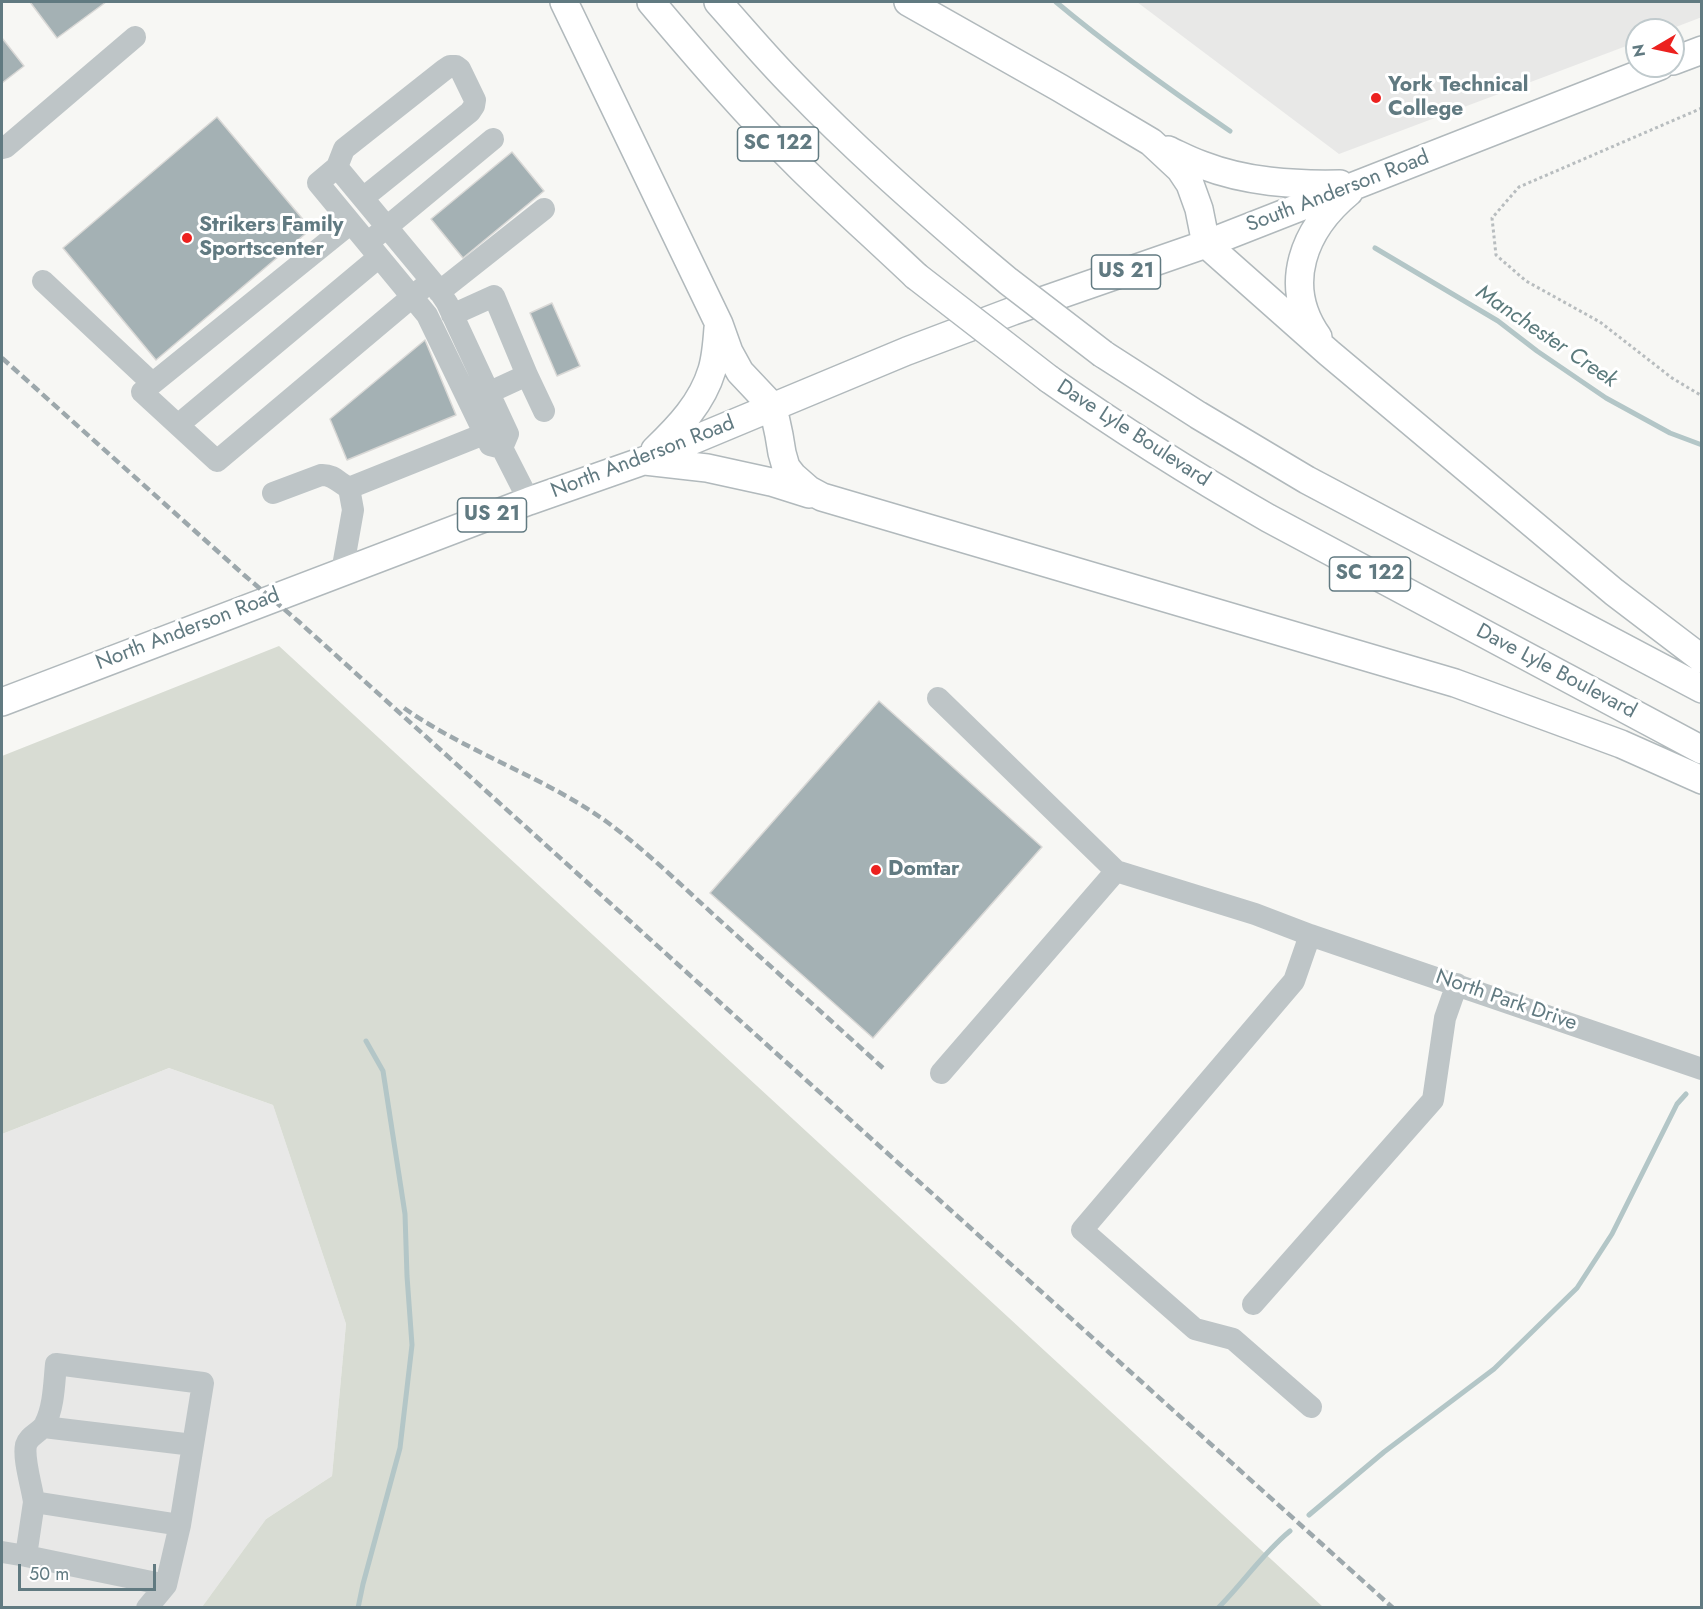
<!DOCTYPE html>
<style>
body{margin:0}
#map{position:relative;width:1703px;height:1609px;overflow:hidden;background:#f7f7f4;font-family:Jost,sans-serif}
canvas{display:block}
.frame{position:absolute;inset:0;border:3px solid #617a81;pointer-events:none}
.north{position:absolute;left:1625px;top:18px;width:60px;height:60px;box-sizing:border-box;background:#fff;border:2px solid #c0cacd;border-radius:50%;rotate:261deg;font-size:16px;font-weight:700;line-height:24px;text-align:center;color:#617a81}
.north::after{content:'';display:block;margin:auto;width:21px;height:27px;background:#ec211f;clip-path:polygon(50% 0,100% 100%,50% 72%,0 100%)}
.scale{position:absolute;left:18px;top:1564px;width:138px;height:27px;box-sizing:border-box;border:3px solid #617a81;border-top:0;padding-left:8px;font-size:18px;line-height:21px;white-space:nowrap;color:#617a81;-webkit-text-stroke:4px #fff;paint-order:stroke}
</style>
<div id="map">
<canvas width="1703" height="1609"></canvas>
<div class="frame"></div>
<div class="north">N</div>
<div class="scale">50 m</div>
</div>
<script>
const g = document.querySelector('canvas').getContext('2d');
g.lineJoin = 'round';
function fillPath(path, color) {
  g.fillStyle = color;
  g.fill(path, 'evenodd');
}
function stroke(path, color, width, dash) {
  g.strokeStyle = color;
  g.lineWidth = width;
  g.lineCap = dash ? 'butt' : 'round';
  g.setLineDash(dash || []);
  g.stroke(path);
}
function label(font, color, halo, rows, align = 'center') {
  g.font = font + ' Jost,sans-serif';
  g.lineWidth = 6;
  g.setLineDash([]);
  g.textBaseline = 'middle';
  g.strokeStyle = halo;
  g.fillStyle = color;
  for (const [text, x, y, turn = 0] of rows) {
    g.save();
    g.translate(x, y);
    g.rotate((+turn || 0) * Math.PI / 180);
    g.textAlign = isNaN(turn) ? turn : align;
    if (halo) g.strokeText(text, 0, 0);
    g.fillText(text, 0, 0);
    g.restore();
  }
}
fillPath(new Path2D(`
 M1137,2H1701L1702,17L1668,30H1637V42L1339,154Z
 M169,1068L273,1105L346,1324L332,1476L266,1519L202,1607L2,1608V1134Z`), '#e8e8e7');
fillPath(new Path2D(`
 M279,646L1323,1607H202L266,1519L332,1476L346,1324L273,1105L169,1068L2,1134V756Z`), '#d8dcd3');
stroke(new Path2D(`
 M1056,2C1111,48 1170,90 1230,131
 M1375,248L1498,321L1537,351L1606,398L1670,433L1702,445
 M1309,1515L1384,1452L1494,1369L1577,1288L1612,1234L1677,1104L1686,1094
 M358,1608L363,1584L400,1448L412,1345L407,1276L405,1214L383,1071L366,1041
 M1218,1608C1243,1583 1263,1553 1290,1531`), '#b3c6c7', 5);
const building = new Path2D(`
 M30,2H106L57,38Z
 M2,38L24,66L2,83Z
 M217,117L311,229L156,360L63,248Z
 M512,152L544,191L463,258L431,219Z
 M552,303L580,366L557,376L530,313Z
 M425,340L456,415L347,460L330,419Z
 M879,701L1042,847L873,1038L710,893Z`);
fillPath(building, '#a4b1b4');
stroke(building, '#d9d8d6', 1.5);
const major = new Path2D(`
 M564,2L719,324L729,352L740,372L773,407L779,435L782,453L786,467L793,476L809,490L822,497L1455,683L1621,744L1702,780
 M651,2C699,59 748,116 802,169C839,205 878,240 916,276
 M718,2C743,30 768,60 795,87C851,145 911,198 971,250
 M908,2L1060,88L1151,142L1180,169L1190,184L1199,209L1206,244L1329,353L1614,592L1702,659
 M1673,61L1702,50
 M1168,150C1179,155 1190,161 1202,165C1246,182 1293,185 1340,184
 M1318,337C1281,285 1304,229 1349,192
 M1103,354L1198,415L1307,480L1702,689
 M1049,379C1120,429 1193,475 1268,518L1702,750
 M655,450C679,427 702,403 712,370C716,357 717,342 718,328
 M645,461L707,468L771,482L809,494
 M2,702L529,501L643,461L907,351L1013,311L1206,244L1660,66`);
stroke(major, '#b1b9bc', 30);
stroke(new Path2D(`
 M1702,108L1519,187L1492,218L1496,255L1526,281L1600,322L1672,378L1702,396`), '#b8bdbf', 3, [3, 3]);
stroke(new Path2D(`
 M2,148L6,147L135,37
 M337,167L435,285L447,303L508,434L502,448
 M363,198L470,112L474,106L475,100L460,69L456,66H450L444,70L344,149L337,167L318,183L427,315L490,445L502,448
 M351,223L142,392L217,461L431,281
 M376,236L493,139
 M43,281L152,383
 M439,292L544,209
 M452,315L494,296L527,375L475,399
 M527,375L544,411
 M178,425L379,257
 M502,448L529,501
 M273,493L321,475C333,474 339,483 349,488
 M342,572L353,510L349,488L484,434
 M938,698L1116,871
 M1310,935L1294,981L1082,1230L1195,1329L1233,1339L1311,1407
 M941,1073L1116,871L1255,914L1310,935L1702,1069
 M1253,1304L1433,1100L1445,1018L1457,984
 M44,1427L193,1445
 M34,1502C32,1487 23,1459 26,1445C29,1435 40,1433 45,1424C54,1406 54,1384 56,1364L203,1383L180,1525
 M2,1552L26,1556
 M147,1608L166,1585L180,1525L34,1502L26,1556L166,1585`), '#bec5c7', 22);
stroke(major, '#fff', 27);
stroke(new Path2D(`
 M2,358L244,575L298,621L766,1044L1393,1608
 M404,708C468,753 543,776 607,822C645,850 679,883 714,915C770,966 827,1017 883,1068`), '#9da8ac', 4.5, [9, 4.5]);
const majorBridge = new Path2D(`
 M971,250L1008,281L1103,354
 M916,276L1049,379`);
stroke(majorBridge, '#b1b9bc', 30, []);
stroke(majorBridge, '#fff', 27);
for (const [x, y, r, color] of [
 [1376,98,6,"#ec211f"],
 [187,238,6,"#ec211f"],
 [876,870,6,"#ec211f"]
]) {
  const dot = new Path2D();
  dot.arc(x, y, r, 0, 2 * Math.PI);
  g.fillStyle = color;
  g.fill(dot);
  stroke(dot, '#fff', 2);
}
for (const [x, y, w] of [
 [778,144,81],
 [1126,272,69],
 [492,515,69],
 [1370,574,81]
]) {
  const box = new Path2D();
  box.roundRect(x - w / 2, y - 17, w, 34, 4.5);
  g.fillStyle = '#fff';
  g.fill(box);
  stroke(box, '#617a81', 1.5);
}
label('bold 20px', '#617a81', null, [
 ["SC 122",778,144],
 ["US 21",1126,272],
 ["US 21",492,515],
 ["SC 122",1370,574]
]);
label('bold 21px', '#617a81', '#fff', [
 ["York Technical",1388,86],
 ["College",1388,110],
 ["Strikers Family",199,226],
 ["Sportscenter",199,250],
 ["Domtar",888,870]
], 'left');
label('21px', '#617a81', '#fff', [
 ["South Anderson Road",1338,192,-21],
 ["Dave Lyle Boulevard",1133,434,33],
 ["North Anderson Road",643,458,-21],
 ["North Anderson Road",188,630,-21],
 ["Dave Lyle Boulevard",1556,672,28],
 ["North Park Drive",1506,1001,19]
]);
label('italic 22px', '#5b7a7c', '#fff', [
 ["Manchester Creek",1546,337,34]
]);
</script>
